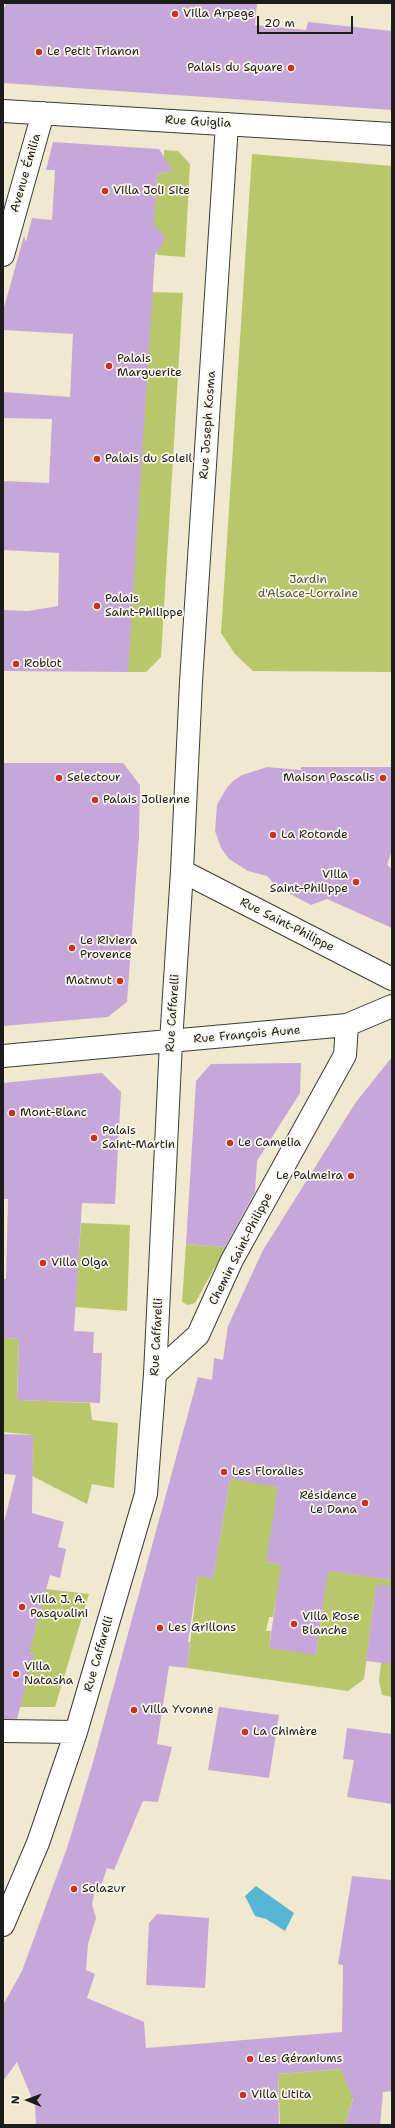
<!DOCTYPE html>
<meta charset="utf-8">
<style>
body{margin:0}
#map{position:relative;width:395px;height:2128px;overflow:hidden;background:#f1e9cf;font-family:"Shantell Sans",sans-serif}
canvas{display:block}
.frame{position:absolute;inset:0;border:4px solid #1c1c1c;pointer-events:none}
.north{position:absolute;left:8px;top:2080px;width:40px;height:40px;-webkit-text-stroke:3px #fbf7ec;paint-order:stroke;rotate:271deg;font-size:11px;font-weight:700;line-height:16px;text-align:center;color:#1c1c1c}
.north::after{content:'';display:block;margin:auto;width:14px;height:18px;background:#1c1c1c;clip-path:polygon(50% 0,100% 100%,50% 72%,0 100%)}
.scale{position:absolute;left:257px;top:16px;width:96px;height:18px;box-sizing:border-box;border:2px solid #1c1c1c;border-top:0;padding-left:5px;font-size:12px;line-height:14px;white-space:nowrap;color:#1c1c1c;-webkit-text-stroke:3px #fbf7ec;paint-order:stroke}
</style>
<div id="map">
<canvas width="395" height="2128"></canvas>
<div class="frame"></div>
<div class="north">N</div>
<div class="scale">20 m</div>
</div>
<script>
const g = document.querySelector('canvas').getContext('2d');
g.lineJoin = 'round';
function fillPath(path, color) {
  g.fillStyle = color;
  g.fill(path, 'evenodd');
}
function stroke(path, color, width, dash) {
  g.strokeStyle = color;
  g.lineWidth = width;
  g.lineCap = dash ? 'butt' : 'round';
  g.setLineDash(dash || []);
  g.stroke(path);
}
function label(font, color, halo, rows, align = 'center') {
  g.font = font + ' "Shantell Sans",sans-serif';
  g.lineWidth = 3.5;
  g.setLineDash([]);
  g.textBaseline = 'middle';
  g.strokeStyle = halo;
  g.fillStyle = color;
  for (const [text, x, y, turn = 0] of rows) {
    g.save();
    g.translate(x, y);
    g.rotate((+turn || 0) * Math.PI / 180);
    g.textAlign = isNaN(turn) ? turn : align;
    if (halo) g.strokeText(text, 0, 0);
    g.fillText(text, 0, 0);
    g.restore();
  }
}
fillPath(new Path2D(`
 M164,150L178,151L190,164L185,257L157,255L158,244L164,240L161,232L153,230L157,175L167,172L169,167L164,160Z
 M252,154L392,166V672L253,671L235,654L221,633Z
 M152,292L183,293L161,657L146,672H123L128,665Z
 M81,1223L130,1225L127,1311L75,1307Z
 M186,1244L226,1247L195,1303L188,1305L182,1302Z
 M3,1338L19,1339L17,1397L19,1400L90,1403L92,1420L118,1423L114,1488L92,1484L87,1504L32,1476L33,1435L3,1432Z
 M230,1479L274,1485L334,1528L267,1562L392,1580V1697L382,1695L379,1681L388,1603L374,1601L364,1679L348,1691L187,1668L198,1576L213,1578ZM276,1599L323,1607L316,1654L269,1648L271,1631H266L269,1617H273Z
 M46,1589L89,1594L55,1707H3L22,1698L34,1654L3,1646V1633L34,1634Z
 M341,2069L357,2085L345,2125H280L278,2074Z`), '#b7c76a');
fillPath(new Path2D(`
 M256,1886L294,1913L285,1931L266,1919L255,1916L245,1896Z`), '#57b5d5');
fillPath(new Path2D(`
 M6,3H257L255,25L306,30L308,22L392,31V110L3,83V7H5Z
 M53,142L159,149L173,170L157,175L154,224L166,238L155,255L128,672L3,671V610L28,611L58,606L59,553L3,550V481L49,483L52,419L3,418V392L70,397L73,334L3,330V311L24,236L26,242L32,218L52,220L55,170H46Z
 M3,763H123L140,785L139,837L127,1002L108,1017L3,1026Z
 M267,767L301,770V767H392V850L387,865L392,869V928L327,899L311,905L277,887L267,876L248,871L229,859L221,848L215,831L217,805L226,789L233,781L242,775Z
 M392,1057V1580L328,1571L316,1655L269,1648L281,1564L266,1562L278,1487L230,1479L213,1579L198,1576L188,1642H190L187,1668L169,1666L157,1744L172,1747L158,1802L143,1801L114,1870L107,1868L102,1883L96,1886L92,1904L96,1918L88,1944L86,1970L95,1974L87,1998L144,2022L146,2048L342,2032L343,1965L338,1964L352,1876L392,1880V2091L383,2092L380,2125H345L353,2099L341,2069L278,2074L279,2125H36L35,2106L17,2062L3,2081V2005L22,1971L67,1848L93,1762L198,1377L212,1380L214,1358L223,1360L228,1326L263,1250L356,1102Z
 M301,1063L300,1093L257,1161L255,1192L225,1247L186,1244L196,1081L211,1064Z
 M102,1073L121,1092L115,1204L82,1203L74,1331L94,1332L93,1353H102L100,1403L17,1400L19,1339L3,1338V1279H6L8,1199H3V1083Z
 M3,1434L33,1435L32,1513L64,1522L58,1547L66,1549L60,1578L50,1575L29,1653L34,1654L17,1719H3V1526L16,1475L3,1474Z
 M376,1585L392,1586V1664L366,1661Z
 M219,1707L279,1715L269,1778L208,1770Z
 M347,1728L392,1734V1804L347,1797L354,1760L343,1759Z
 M157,1914L209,1918L205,1988L146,1985L149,1923Z`), '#c7a7d9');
const minor = new Path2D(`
 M3,111L392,134
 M3,255L43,113
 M182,871L392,979
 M3,1056L347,1025L392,1006
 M155,1374L198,1335L232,1260L345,1055L347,1025
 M3,1731L76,1732
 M3,1925L38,1843L76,1732L146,1494L155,1374L171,1042L182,871L191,682L227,124`);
stroke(minor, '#3c3b37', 24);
stroke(minor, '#fff', 22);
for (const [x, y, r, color] of [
 [175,14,4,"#c8321e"],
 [39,52,4,"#c8321e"],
 [291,68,4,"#c8321e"],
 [105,191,4,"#c8321e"],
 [109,366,4,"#c8321e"],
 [97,459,4,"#c8321e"],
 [97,606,4,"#c8321e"],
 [16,664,4,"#c8321e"],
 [59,778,4,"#c8321e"],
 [383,778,4,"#c8321e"],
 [95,800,4,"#c8321e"],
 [273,835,4,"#c8321e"],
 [356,882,4,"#c8321e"],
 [72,948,4,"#c8321e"],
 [120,981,4,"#c8321e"],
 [12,1113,4,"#c8321e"],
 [94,1138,4,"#c8321e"],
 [230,1143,4,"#c8321e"],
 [351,1176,4,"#c8321e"],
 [43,1263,4,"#c8321e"],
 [224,1472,4,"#c8321e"],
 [365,1503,4,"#c8321e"],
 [22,1607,4,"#c8321e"],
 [294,1624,4,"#c8321e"],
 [160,1628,4,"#c8321e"],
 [16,1674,4,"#c8321e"],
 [134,1710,4,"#c8321e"],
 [245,1732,4,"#c8321e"],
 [74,1889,4,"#c8321e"],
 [250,2059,4,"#c8321e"],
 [243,2095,4,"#c8321e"]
]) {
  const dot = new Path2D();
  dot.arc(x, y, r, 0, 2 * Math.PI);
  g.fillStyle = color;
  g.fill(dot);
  stroke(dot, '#fbf7ec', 1.5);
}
label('12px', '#1c1c1c', '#fbf7ec', [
 ["Villa Arpege",183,14],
 ["Le Petit Trianon",47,52],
 ["Palais du Square",283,68,"right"],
 ["Villa Joli Site",113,191],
 ["Palais",117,359],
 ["Marguerite",117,373],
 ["Palais du Soleil",105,459],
 ["Palais",105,599],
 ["Saint-Philippe",105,613],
 ["Roblot",24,664],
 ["Selectour",67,778],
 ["Maison Pascalis",375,778,"right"],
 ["Palais Jolienne",103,800],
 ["La Rotonde",281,835],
 ["Villa",348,875,"right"],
 ["Saint-Philippe",348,889,"right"],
 ["Le Riviera",80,941],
 ["Provence",80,955],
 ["Matmut",112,981,"right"],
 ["Mont-Blanc",20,1113],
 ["Palais",102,1131],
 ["Saint-Martin",102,1145],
 ["Le Camelia",238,1143],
 ["Le Palmeira",343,1176,"right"],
 ["Villa Olga",51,1263],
 ["Les Floralies",232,1472],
 ["Résidence",357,1496,"right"],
 ["Le Dana",357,1510,"right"],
 ["Villa J. A.",30,1600],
 ["Pasqualini",30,1614],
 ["Villa Rose",302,1617],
 ["Blanche",302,1631],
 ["Les Grillons",168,1628],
 ["Villa",24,1667],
 ["Natasha",24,1681],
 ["Villa Yvonne",142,1710],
 ["La Chimère",253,1732],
 ["Solazur",82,1889],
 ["Les Géraniums",258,2059],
 ["Villa Litita",251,2095]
], 'left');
label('12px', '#1c1c1c', '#fbf7ec', [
 ["Rue Guiglia",198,122,3],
 ["Avenue Émilia",26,173,-74],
 ["Rue Joseph Kosma",208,425,-86],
 ["Rue Saint-Philippe",287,925,27],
 ["Rue Caffarelli",173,1013,-86],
 ["Rue François Aune",247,1035,-5],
 ["Chemin Saint-Philippe",241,1249,-63],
 ["Rue Caffarelli",157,1337,-87],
 ["Rue Caffarelli",99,1654,-74]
]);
label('12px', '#525837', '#fbf7ec', [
 ["Jardin",308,580],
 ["d'Alsace-Lorraine",308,594]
]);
</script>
